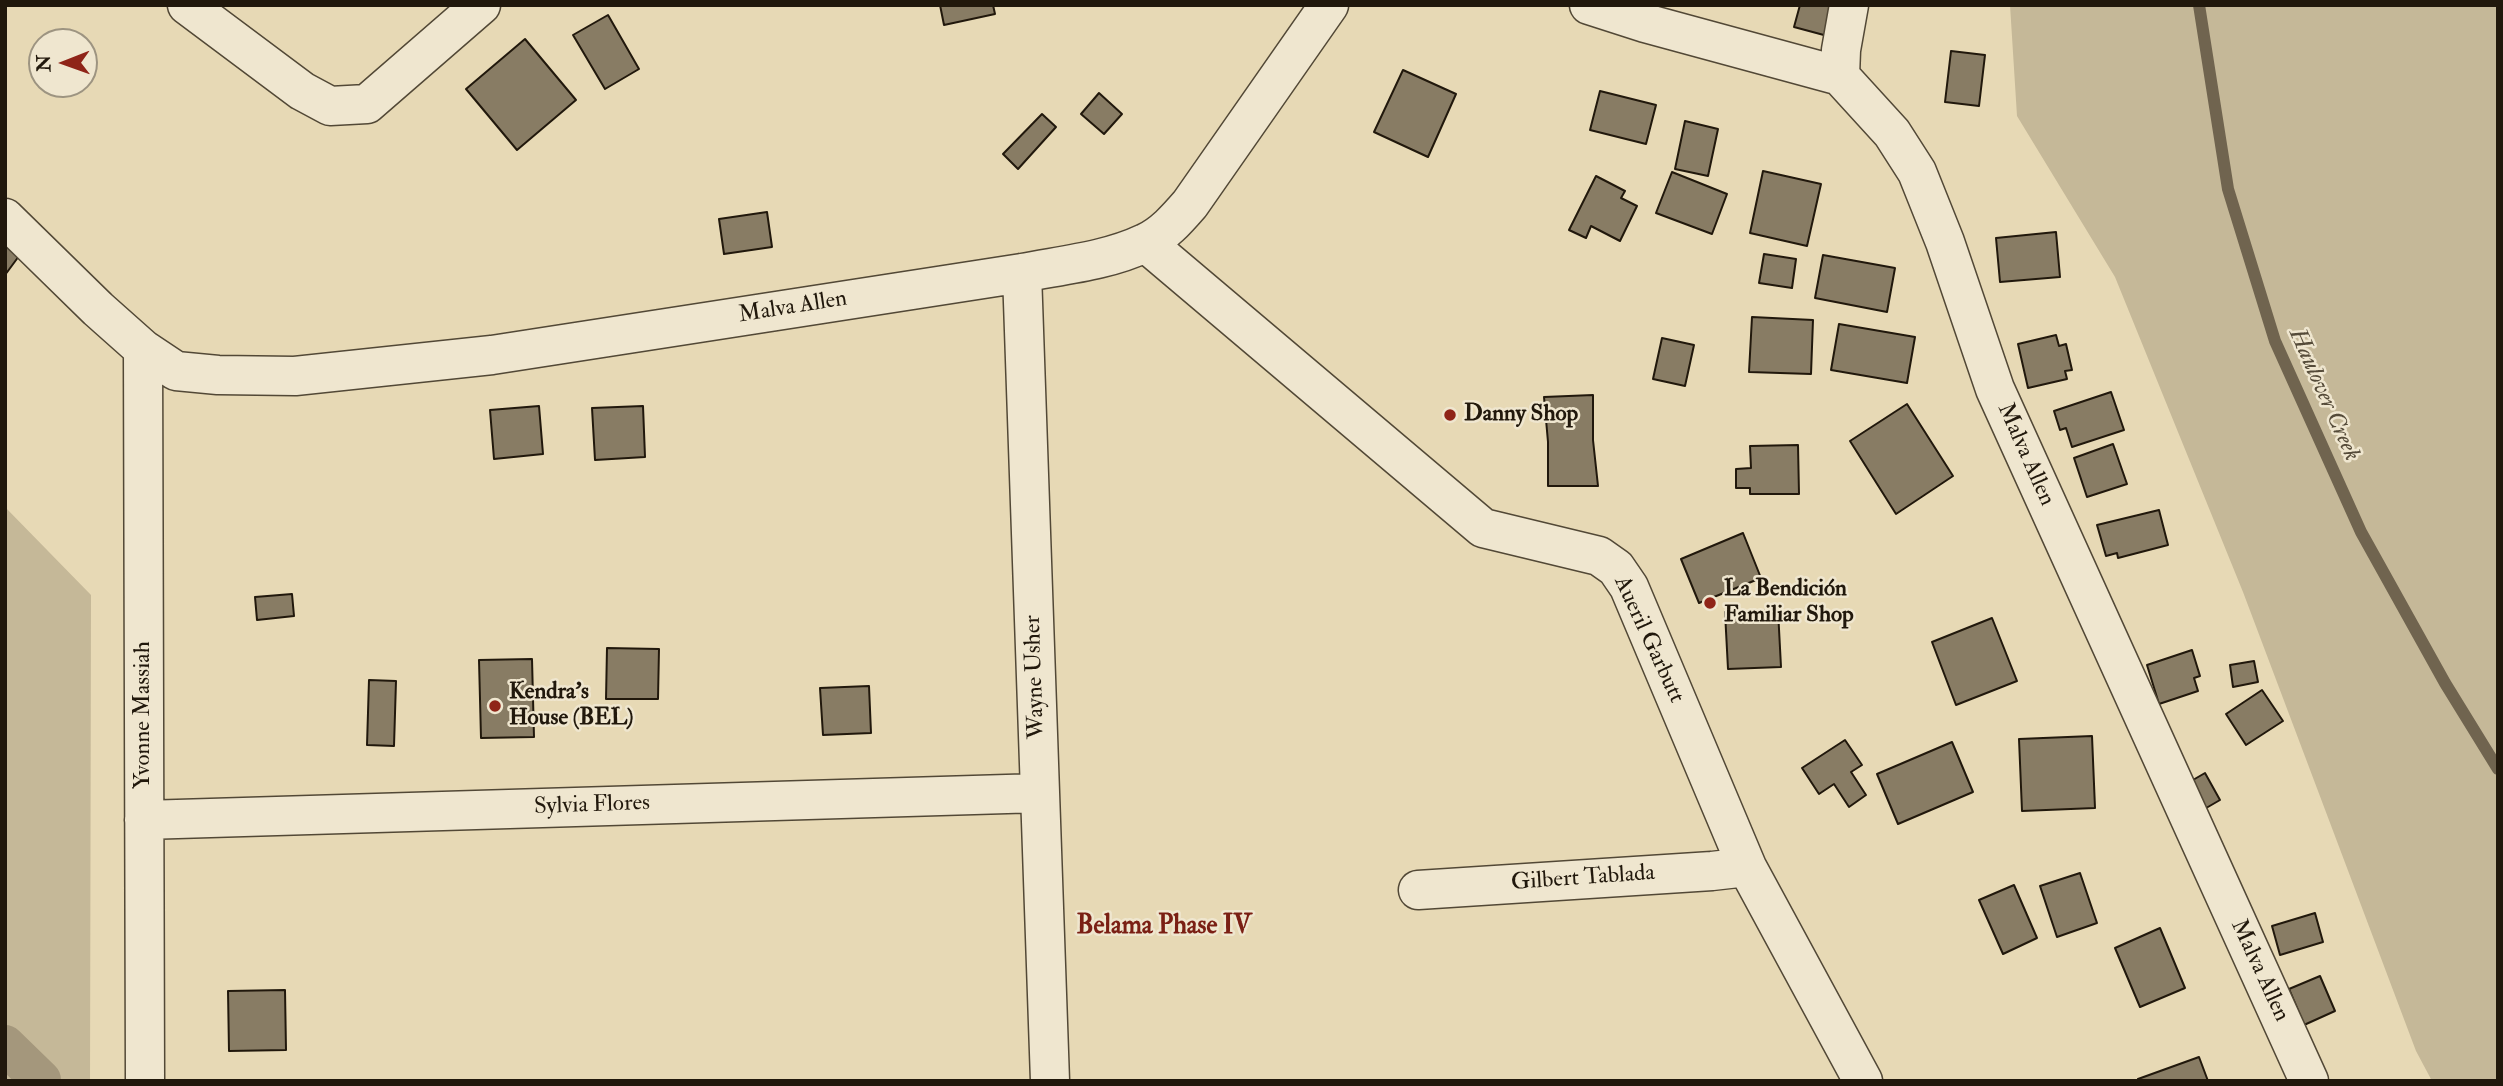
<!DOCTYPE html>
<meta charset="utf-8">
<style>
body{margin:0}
#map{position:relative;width:2503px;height:1086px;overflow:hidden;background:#e7d9b5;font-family:"IM FELL Double Pica",serif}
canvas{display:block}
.frame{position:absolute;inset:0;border:7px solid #21180c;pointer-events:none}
.north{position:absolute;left:28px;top:28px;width:70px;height:70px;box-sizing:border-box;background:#efe6cf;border:2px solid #9d9481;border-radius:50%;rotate:269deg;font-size:19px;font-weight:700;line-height:28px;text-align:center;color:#21180c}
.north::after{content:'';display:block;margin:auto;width:24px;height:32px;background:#8f2418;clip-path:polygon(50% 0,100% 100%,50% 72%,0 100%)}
</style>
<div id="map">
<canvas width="2503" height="1086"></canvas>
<div class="frame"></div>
<div class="north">N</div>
</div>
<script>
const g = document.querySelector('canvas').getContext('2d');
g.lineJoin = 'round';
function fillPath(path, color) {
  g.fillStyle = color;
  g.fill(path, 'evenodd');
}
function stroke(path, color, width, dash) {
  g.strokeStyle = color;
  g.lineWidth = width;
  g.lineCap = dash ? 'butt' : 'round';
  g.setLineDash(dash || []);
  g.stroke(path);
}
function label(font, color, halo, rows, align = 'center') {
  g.font = font + ' "IM FELL Double Pica",serif';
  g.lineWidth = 5;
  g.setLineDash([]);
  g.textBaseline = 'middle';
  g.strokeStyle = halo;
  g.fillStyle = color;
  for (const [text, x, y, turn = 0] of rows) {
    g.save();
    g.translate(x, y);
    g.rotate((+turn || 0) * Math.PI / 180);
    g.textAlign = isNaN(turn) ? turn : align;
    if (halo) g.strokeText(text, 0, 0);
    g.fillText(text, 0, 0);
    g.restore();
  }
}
fillPath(new Path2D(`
 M2010,5H2498V1081H2432L2416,1051L2243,592L2115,277L2017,116Z
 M5,507L91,595L90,1081H5Z`), '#c5b898');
stroke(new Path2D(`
 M2199,5L2228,189L2275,341L2361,532L2445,683L2498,769`), '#70644f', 12);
stroke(new Path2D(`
 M5,1045L41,1080`), '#a4977c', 40);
const building = new Path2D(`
 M940,5H993L995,14L944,25Z
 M1800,5H1843L1835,38L1794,27Z
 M608,15L639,69L605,89L573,35Z
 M525,39L576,100L517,150L466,89Z
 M1951,51L1985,55L1979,106L1945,102Z
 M1403,70L1456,94L1428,157L1374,132Z
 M1600,91L1656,105L1646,144L1590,130Z
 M1099,93L1122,114L1104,134L1081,114Z
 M1042,114L1056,127L1018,169L1003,154Z
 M1685,121L1718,129L1708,176L1675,169Z
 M1763,171L1821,184L1807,246L1750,233Z
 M1672,172L1727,194L1712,234L1656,213Z
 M1596,176L1625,191L1621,198L1637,206L1620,241L1591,226L1586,238L1569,230Z
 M767,212L772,247L724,254L719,219Z
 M2056,232L2060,277L2000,282L1996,238Z
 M5,246L19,256L5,275Z
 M1764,254L1796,259L1792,288L1759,283Z
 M1823,255L1895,268L1887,312L1815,298Z
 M1752,317L1813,320L1811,374L1749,372Z
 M1839,324L1915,337L1907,383L1831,370Z
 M2056,335L2059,346L2066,344L2072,370L2065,371L2067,379L2028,388L2018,344Z
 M1662,338L1694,345L1685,386L1653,379Z
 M2111,392L2124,430L2072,447L2066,428L2060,430L2054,411Z
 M1593,395V440L1598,486H1548V442L1544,397Z
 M1907,404L1953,476L1896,514L1850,441Z
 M539,406L543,454L494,459L490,410Z
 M643,406L645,457L595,460L592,408Z
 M2113,444L2127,484L2087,497L2074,458Z
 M1798,445L1799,494H1750V488H1736V469L1751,468L1750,446Z
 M2159,510L2168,545L2118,558L2117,553L2106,556L2097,525Z
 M1743,533L1761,578L1699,603L1681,559Z
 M292,594L294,616L257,620L255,597Z
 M1778,610L1781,667L1728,669L1725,612Z
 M1992,618L2017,681L1956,705L1932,642Z
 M607,648L659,649L658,699H606Z
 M2192,650L2200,676L2194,678L2198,691L2159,704L2147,665Z
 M532,659L534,737L481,738L479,660Z
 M2254,661L2258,682L2233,687L2230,665Z
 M369,680L396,681L394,746L367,745Z
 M869,686L871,733L823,735L820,688Z
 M2262,690L2283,721L2246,745L2226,714Z
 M2092,736L2095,808L2022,811L2019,739Z
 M1845,740L1862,765L1851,772L1866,795L1849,807L1834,784L1819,794L1802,768Z
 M1952,742L1973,792L1898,824L1877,774Z
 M2205,773L2220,800L2201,811L2186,784Z
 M2080,873L2097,923L2057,937L2040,886Z
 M2014,885L2037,938L2003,954L1979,900Z
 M2315,913L2323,942L2280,955L2272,926Z
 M2160,928L2185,988L2140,1007L2115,948Z
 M2320,976L2335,1011L2304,1025L2289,989Z
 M285,990L286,1050L229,1051L228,991Z
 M2199,1057L2208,1081H2139L2138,1079Z`);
fillPath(building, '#887c64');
stroke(building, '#21180c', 2);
const minor = new Path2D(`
 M187,5L302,91L330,106L367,104L481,5
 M1589,5L1645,23L1840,76L1892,133L1917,172L1945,242L1995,389L2309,1081
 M1840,76L1841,50L1849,5
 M5,218L98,309L143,349L176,371L218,375L295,376L492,355L1022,273C1063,265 1107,261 1145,243C1163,235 1177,219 1190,204L1329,5
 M1146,243L1483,528L1599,556L1616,568L1629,587L1747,867L1863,1081
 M1022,273L1050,1081
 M143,349L145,1081
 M144,820L1040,793
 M1418,890L1712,871L1747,867`);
stroke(minor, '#524836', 41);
stroke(minor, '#efe6cf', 38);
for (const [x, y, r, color] of [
 [1450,415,7,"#8f2418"],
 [1710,603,7,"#8f2418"],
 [495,706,7,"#8f2418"]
]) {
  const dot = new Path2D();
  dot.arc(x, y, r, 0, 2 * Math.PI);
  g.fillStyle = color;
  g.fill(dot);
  stroke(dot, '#efe6cf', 2.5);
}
label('23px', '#21180c', '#efe6cf', [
 ["Malva Allen",793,308,-9],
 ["Malva Allen",2025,455,66],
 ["Aueril Garbutt",1648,640,65],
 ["Wayne Usher",1036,677,-92],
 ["Yvonne Massiah",144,715,-90],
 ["Sylvia Flores",592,806,-2],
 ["Gilbert Tablada",1583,879,-4],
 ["Malva Allen",2259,971,65]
]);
label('bold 23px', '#21180c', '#efe6cf', [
 ["Danny Shop",1464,415],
 ["La Bendición",1724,590],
 ["Familiar Shop",1724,616],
 ["Kendra’s",509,693],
 ["House (BEL)",509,719]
], 'left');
label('italic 24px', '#554b39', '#efe6cf', [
 ["Haulover Creek",2323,395,66]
]);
label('bold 26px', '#7a1f14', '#efe6cf', [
 ["Belama Phase IV",1164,927]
]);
</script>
